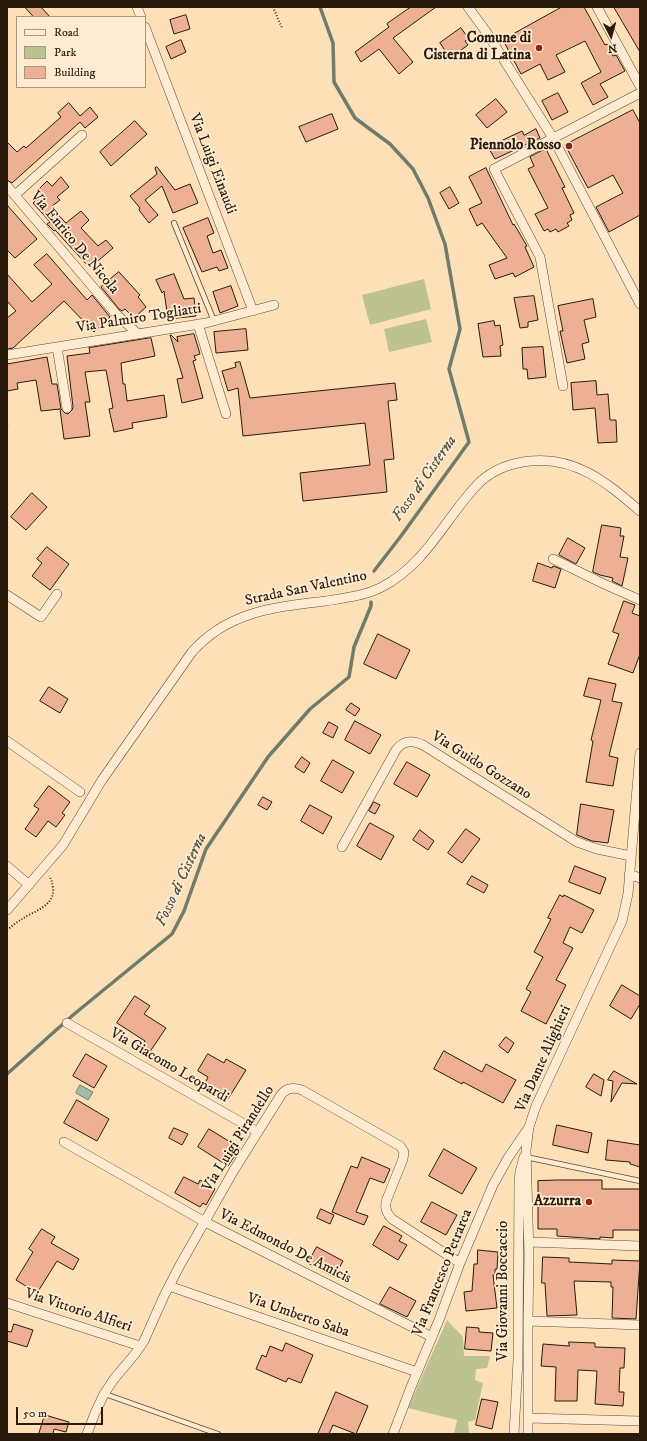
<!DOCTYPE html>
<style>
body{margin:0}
#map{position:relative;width:647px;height:1441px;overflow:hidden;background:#fde0b8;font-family:"IM FELL DW Pica",serif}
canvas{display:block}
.frame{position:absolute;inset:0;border:8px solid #281b0b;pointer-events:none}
.legend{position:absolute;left:16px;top:16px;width:130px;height:72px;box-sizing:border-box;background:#feebd1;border:1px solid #a89882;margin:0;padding:5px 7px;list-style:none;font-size:12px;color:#281b0b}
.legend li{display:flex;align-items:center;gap:8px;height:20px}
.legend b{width:20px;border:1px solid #a89882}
.north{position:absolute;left:591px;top:16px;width:40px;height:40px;-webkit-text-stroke:3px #feebd1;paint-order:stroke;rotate:174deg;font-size:11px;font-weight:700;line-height:16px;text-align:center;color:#281b0b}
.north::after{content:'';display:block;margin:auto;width:14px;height:18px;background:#281b0b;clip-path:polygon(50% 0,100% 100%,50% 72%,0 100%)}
.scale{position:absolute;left:16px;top:1407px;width:87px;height:18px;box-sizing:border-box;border:2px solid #281b0b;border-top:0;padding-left:5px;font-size:12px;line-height:14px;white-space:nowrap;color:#281b0b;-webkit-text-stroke:3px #feebd1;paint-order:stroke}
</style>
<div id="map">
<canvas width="647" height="1441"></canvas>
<div class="frame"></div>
<ul class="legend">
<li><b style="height:5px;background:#feebd1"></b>Road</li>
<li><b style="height:11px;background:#bcc391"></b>Park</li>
<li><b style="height:11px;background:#edb095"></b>Building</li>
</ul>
<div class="north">N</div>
<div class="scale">50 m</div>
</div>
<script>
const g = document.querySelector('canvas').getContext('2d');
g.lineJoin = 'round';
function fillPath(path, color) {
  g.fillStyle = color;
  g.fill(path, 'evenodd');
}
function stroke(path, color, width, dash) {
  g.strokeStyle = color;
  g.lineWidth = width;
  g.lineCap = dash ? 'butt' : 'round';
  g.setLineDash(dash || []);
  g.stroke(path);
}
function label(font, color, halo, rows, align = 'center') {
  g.font = font + ' "IM FELL DW Pica",serif';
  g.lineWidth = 3.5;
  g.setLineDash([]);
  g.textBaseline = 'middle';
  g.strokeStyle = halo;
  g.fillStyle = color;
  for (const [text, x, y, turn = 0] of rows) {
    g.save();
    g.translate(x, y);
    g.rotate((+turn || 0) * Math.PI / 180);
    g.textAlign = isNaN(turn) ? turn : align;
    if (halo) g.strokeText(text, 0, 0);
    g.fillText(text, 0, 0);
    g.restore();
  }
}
fillPath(new Path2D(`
 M424,279L431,309L370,325L362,295Z
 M426,319L432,342L389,352L384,329Z
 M447,1320L463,1337L464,1356H490L487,1368L476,1369L475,1380L483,1383L475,1420L468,1422L469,1434H454L457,1420L408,1408Z`), '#bcc391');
const water = new Path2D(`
 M80,1085L93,1092L88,1100L76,1093Z`);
fillPath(water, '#9fbdad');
stroke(water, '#6f7c6c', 1);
stroke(new Path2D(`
 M320,7L333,43L334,82L355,118L390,144L413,169L428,198L445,244L460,329L449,369L469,442L401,536L374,571
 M7,1074L73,1015L172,934L184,911L206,849L268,757L310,709L349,677L354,647L371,606V602`), '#6f7c6c', 3.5);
const building = new Path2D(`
 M25,7H41L50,17H34Z
 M411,7H436L393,38L413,62L399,74L379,49L361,62L355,52L389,27L387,24Z
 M562,7H584L605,45L607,44L613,56L616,55L625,71L600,84L608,97L593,105L581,83L601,72L585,41L556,55L565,72L548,80L540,64L521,74L503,40Z
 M614,7H640V52L623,23Z
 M186,15L190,29L174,34L170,20Z
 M461,28L469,39L465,41L468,45L450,58L440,43Z
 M181,40L186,52L171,59L166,47Z
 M558,93L568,112L552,120L542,101Z
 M496,99L507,112L487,128L476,115Z
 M69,103L80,116L90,107L98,117L85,128L80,122L12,183L7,180V142L17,152L24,146L26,148L61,117L58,113Z
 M633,110L640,123V215L609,232L596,207L623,193L613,175L588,188L565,145Z
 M332,114L338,129L306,142L299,127Z
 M135,121L147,134L111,166L100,152Z
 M536,129L540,138L495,159L488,147L522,131L524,135Z
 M546,149L565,187L562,188L574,213L570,215L572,220L567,223L569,226L558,232L556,229L550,232L548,229L544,231L535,214L548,208L528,169L534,166L530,157Z
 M157,167L175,190L190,184L198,203L173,213L162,186L145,200L158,215L149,223L139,210L140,208L130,196L157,174L155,168Z
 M486,168L513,225L514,224L527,246L525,247L534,267L515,277L513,273L495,279L489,265L507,258L482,223L477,226L469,209L482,203L469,177Z
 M61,177L69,187L57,197L60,200L51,207L66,223L81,211L89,220L81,228L98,246L106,240L113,248L92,266L89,263L87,265L55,230L54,231L47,224L50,222L33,203L43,193L39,189L47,181L52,186Z
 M450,187L459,203L449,209L440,193Z
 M7,205L37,239L15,258L7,250Z
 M208,218L214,233L207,236L213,253L221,250L228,268L219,271L217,267L202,272L183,228Z
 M47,254L87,300L92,295L110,317L94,332L64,301L13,348L7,349V318L16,311L7,301V274L32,302L52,284L34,265Z
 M119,272L140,295L138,297L146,307L134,318L125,309L122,311L119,309L101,287Z
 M174,274L184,299L194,298L196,316L168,319L164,291L162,293L156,280Z
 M231,286L238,306L220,313L213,292Z
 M534,296L538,320L528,322V327L520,328L514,298Z
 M593,299L596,317L584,320L589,342L582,344L585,359L567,363L560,331H563L558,306Z
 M494,321L495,326L500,325L503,345L500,346L501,356L483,357L478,324Z
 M246,329L248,350L216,353L214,332Z
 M194,334L200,354L194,356L196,360L193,361L203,398L182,403L177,379L183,378L170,335H171L178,342L177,337Z
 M151,338L155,356L121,363L123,384H125L127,401L164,395L167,417L132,423L133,428L114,432L109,409L113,408L106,370L85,372L90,402H85L90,436L64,439L60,409L41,411L36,380L17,383L18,389L7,391V364L47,357L52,384H57L61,409L65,413L68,414L72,410L73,407L67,356L90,353L89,348Z
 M543,347L546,377L528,379L527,369H523L522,348Z
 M240,362L250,398L395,383L397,400L388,401L394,459L384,460L387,492L303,501L300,473L370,465L365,423L243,436L238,388L228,391L222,371L236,367L235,363Z
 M596,381L597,395L608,394L610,420H616L617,442L598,443L595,408L573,410L571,383Z
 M32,493L47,507L26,530L11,517Z
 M602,525L621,528L620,536H624L620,557L628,558L622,586L612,581L613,578L600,575L593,572Z
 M568,538L585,548L576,564L559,555Z
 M47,547L69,564L50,590L32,576L42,563L37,559Z
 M538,563L552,568L553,566L561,569L555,588L533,581Z
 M624,601L635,605L632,613L640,616V654L633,673L608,664L619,634L613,632Z
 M378,634L410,650L396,679L364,664Z
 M589,678L616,684L612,701L622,703L609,756L618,758L613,786L586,782L593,741L591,740L601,700L584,696Z
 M49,687L68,699L60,713L40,701Z
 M351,703L360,709L355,716L346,710Z
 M355,721L381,735L370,754L345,740Z
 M329,722L338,727L333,738L323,733Z
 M302,757L310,763L304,773L295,767Z
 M333,760L354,772L342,793L321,781Z
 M407,762L430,775L417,797L394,784Z
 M49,786L70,802L62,813L65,815L56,827L48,821L36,837L25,829L39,809L34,806Z
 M263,797L272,802L267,810L258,805Z
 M374,802L380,805L375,814L369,811Z
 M581,804L614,810L608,843L592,841L577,835Z
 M310,805L332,817L323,834L301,821Z
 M370,823L394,836L381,860L357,846Z
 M466,829L480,839L462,863L448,853Z
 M420,830L434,841L428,850L413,840Z
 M575,866L606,878L600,894L569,882Z
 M472,876L488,885L484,893L467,884Z
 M560,895L563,897L564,895L594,910L582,933L570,927L563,943L573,948L556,980L566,985L546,1024L521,1011L531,992L526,989L543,957L534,952L551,919L548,918Z
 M622,985L640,996V1004L631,1019L610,1006Z
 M135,996L150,1006L144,1014L166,1028L149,1053L140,1047L145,1041L117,1023Z
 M506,1037L514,1043L508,1053L499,1046Z
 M444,1051L482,1072L486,1064L516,1080L503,1103L463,1082L462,1084L434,1069Z
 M86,1054L107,1066L94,1088L73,1076Z
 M208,1054L224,1063L226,1059L246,1070L228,1099L204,1085L208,1077L198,1071Z
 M614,1071L637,1084L622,1083L611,1102L613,1081L608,1080Z
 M594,1074L604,1080L601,1096L586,1087Z
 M77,1100L109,1119L97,1141L64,1123Z
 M557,1125L592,1133L588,1153L553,1145Z
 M174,1128L188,1134L182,1145L169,1138Z
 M209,1129L240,1148L228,1166L198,1147Z
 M608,1140L640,1145V1167L630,1164V1162L606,1160Z
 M444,1149L477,1168L462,1194L429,1176Z
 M362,1157L390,1169L384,1183L370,1178L356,1212L368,1216L364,1225L332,1212L351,1166L357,1168Z
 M184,1177L198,1184L200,1180L215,1189L206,1205L203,1203L200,1207L175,1193Z
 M558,1180H602V1189H640V1230H613V1238L600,1237V1239L557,1236V1229H538V1181Z
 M432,1202L457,1215L446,1235L421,1222Z
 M321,1209L334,1215L330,1224L317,1218Z
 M384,1226L402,1236L399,1241L407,1245L398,1260L373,1245Z
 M42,1229L55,1237L51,1243L79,1259L73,1270L57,1261L37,1293L16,1280L33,1252L29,1249Z
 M317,1247L343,1261L334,1277L308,1263Z
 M478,1250L498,1252L497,1269H495V1275H493L497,1308L466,1311L464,1292L472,1291L474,1264H477Z
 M543,1257L569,1258V1262L612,1264V1260L640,1261L636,1319L612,1318L613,1287H611V1282L574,1281L577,1315L547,1316L545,1283H542Z
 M390,1287L416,1301L407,1317L380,1304Z
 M14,1324L33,1330L27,1347L7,1341V1331L11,1332Z
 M467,1327L479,1328V1332L493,1333L491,1351L465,1349Z
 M569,1342L595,1343V1347L625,1348L624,1368H620L619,1392H624L623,1406L595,1404L597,1371L578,1370L577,1401H555L556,1367L541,1366L543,1344L569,1346Z
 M286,1343L313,1355L301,1383L288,1378L286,1382L256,1369L262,1355L266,1357L270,1346L282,1351Z
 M336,1392L368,1406L356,1434L333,1425L329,1434H318Z
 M482,1399L498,1402L492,1429L476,1425Z
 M45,1415L69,1422L66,1432L54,1429L53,1434H39Z`);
fillPath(building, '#edb095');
stroke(building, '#281b0b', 1);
const service = new Path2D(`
 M174,223L214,321
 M526,1157L640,1181
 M105,1394L218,1434`);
const minor = new Path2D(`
 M137,7L141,17
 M468,7L487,33L553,138L640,304
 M597,7L640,86
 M145,27L253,311
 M7,186L115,313L138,334
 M15,195L82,135
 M198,324L226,414
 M57,347L67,408
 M7,355L206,323L274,305
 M563,386L540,257L494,169L640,93
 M553,559L604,584L640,600
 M7,595L41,617L57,594
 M7,741L80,792
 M342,847L396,750C403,740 413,740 423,745L577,842L597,849L631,856
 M7,866L29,885
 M629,874L640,878
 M7,910L63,845L102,780L192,652C228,611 275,607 326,601C345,598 364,596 382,587C427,564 446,516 480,482C494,469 511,463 530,461C576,456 607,483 640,511
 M67,1023L258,1132
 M64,1142L205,1222L432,1337
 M529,1242L640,1246
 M169,1286L417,1372
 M7,1303L140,1346
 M528,1321L640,1325
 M528,1418L640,1421
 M87,1434L95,1413L104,1394L114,1379L135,1354L144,1341L164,1296L180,1265L234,1170L281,1095C286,1088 294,1087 302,1090L400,1146L404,1152L403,1159L387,1199C384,1207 386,1213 392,1219L460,1263
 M393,1434L411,1387L439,1320L460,1263L493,1185L508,1158L527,1130
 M514,1434L518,1360L519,1182L520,1172L524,1157
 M528,1434V1321L529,1255L526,1150L529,1127L536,1106L622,921L628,894L640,753`);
stroke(service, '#5d4c36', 6);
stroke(minor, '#5d4c36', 10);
stroke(new Path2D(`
 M273,7L282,28
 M7,426L8,427L7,428
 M7,930C12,926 17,922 22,919C34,911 55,906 53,888C52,883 52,880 49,876`), '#281b0b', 2, [1, 2]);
stroke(service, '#feebd1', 4.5);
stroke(minor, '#feebd1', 9);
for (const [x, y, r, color] of [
 [539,48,4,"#8f2418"],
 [569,146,4,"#8f2418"],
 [589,1202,4,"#8f2418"]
]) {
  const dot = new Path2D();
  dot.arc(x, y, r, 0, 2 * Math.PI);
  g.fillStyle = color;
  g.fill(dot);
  stroke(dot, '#feebd1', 1.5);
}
label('bold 15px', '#281b0b', '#feebd1', [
 ["Comune di",531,39],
 ["Cisterna di Latina",531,56],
 ["Piennolo Rosso",561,146],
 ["Azzurra",581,1202]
], 'right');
label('15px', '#281b0b', '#feebd1', [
 ["Via Luigi Einaudi",212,164,69],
 ["Via Enrico De Nicola",74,243,50],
 ["Via Palmiro Togliatti",139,319,-9],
 ["Strada San Valentino",306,589,-12],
 ["Via Guido Gozzano",481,766,32],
 ["Via Dante Alighieri",544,1059,-66],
 ["Via Giacomo Leopardi",169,1066,30],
 ["Via Luigi Pirandello",239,1139,-58],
 ["Via Edmondo De Amicis",285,1247,27],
 ["Via Francesco Petrarca",443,1273,-68],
 ["Via Giovanni Boccaccio",504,1291,-90],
 ["Via Vittorio Alfieri",78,1311,18],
 ["Via Umberto Saba",298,1316,19]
]);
label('italic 16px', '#525444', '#feebd1', [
 ["Fosso di Cisterna",425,479,-55],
 ["Fosso di Cisterna",182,880,-65]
]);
</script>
